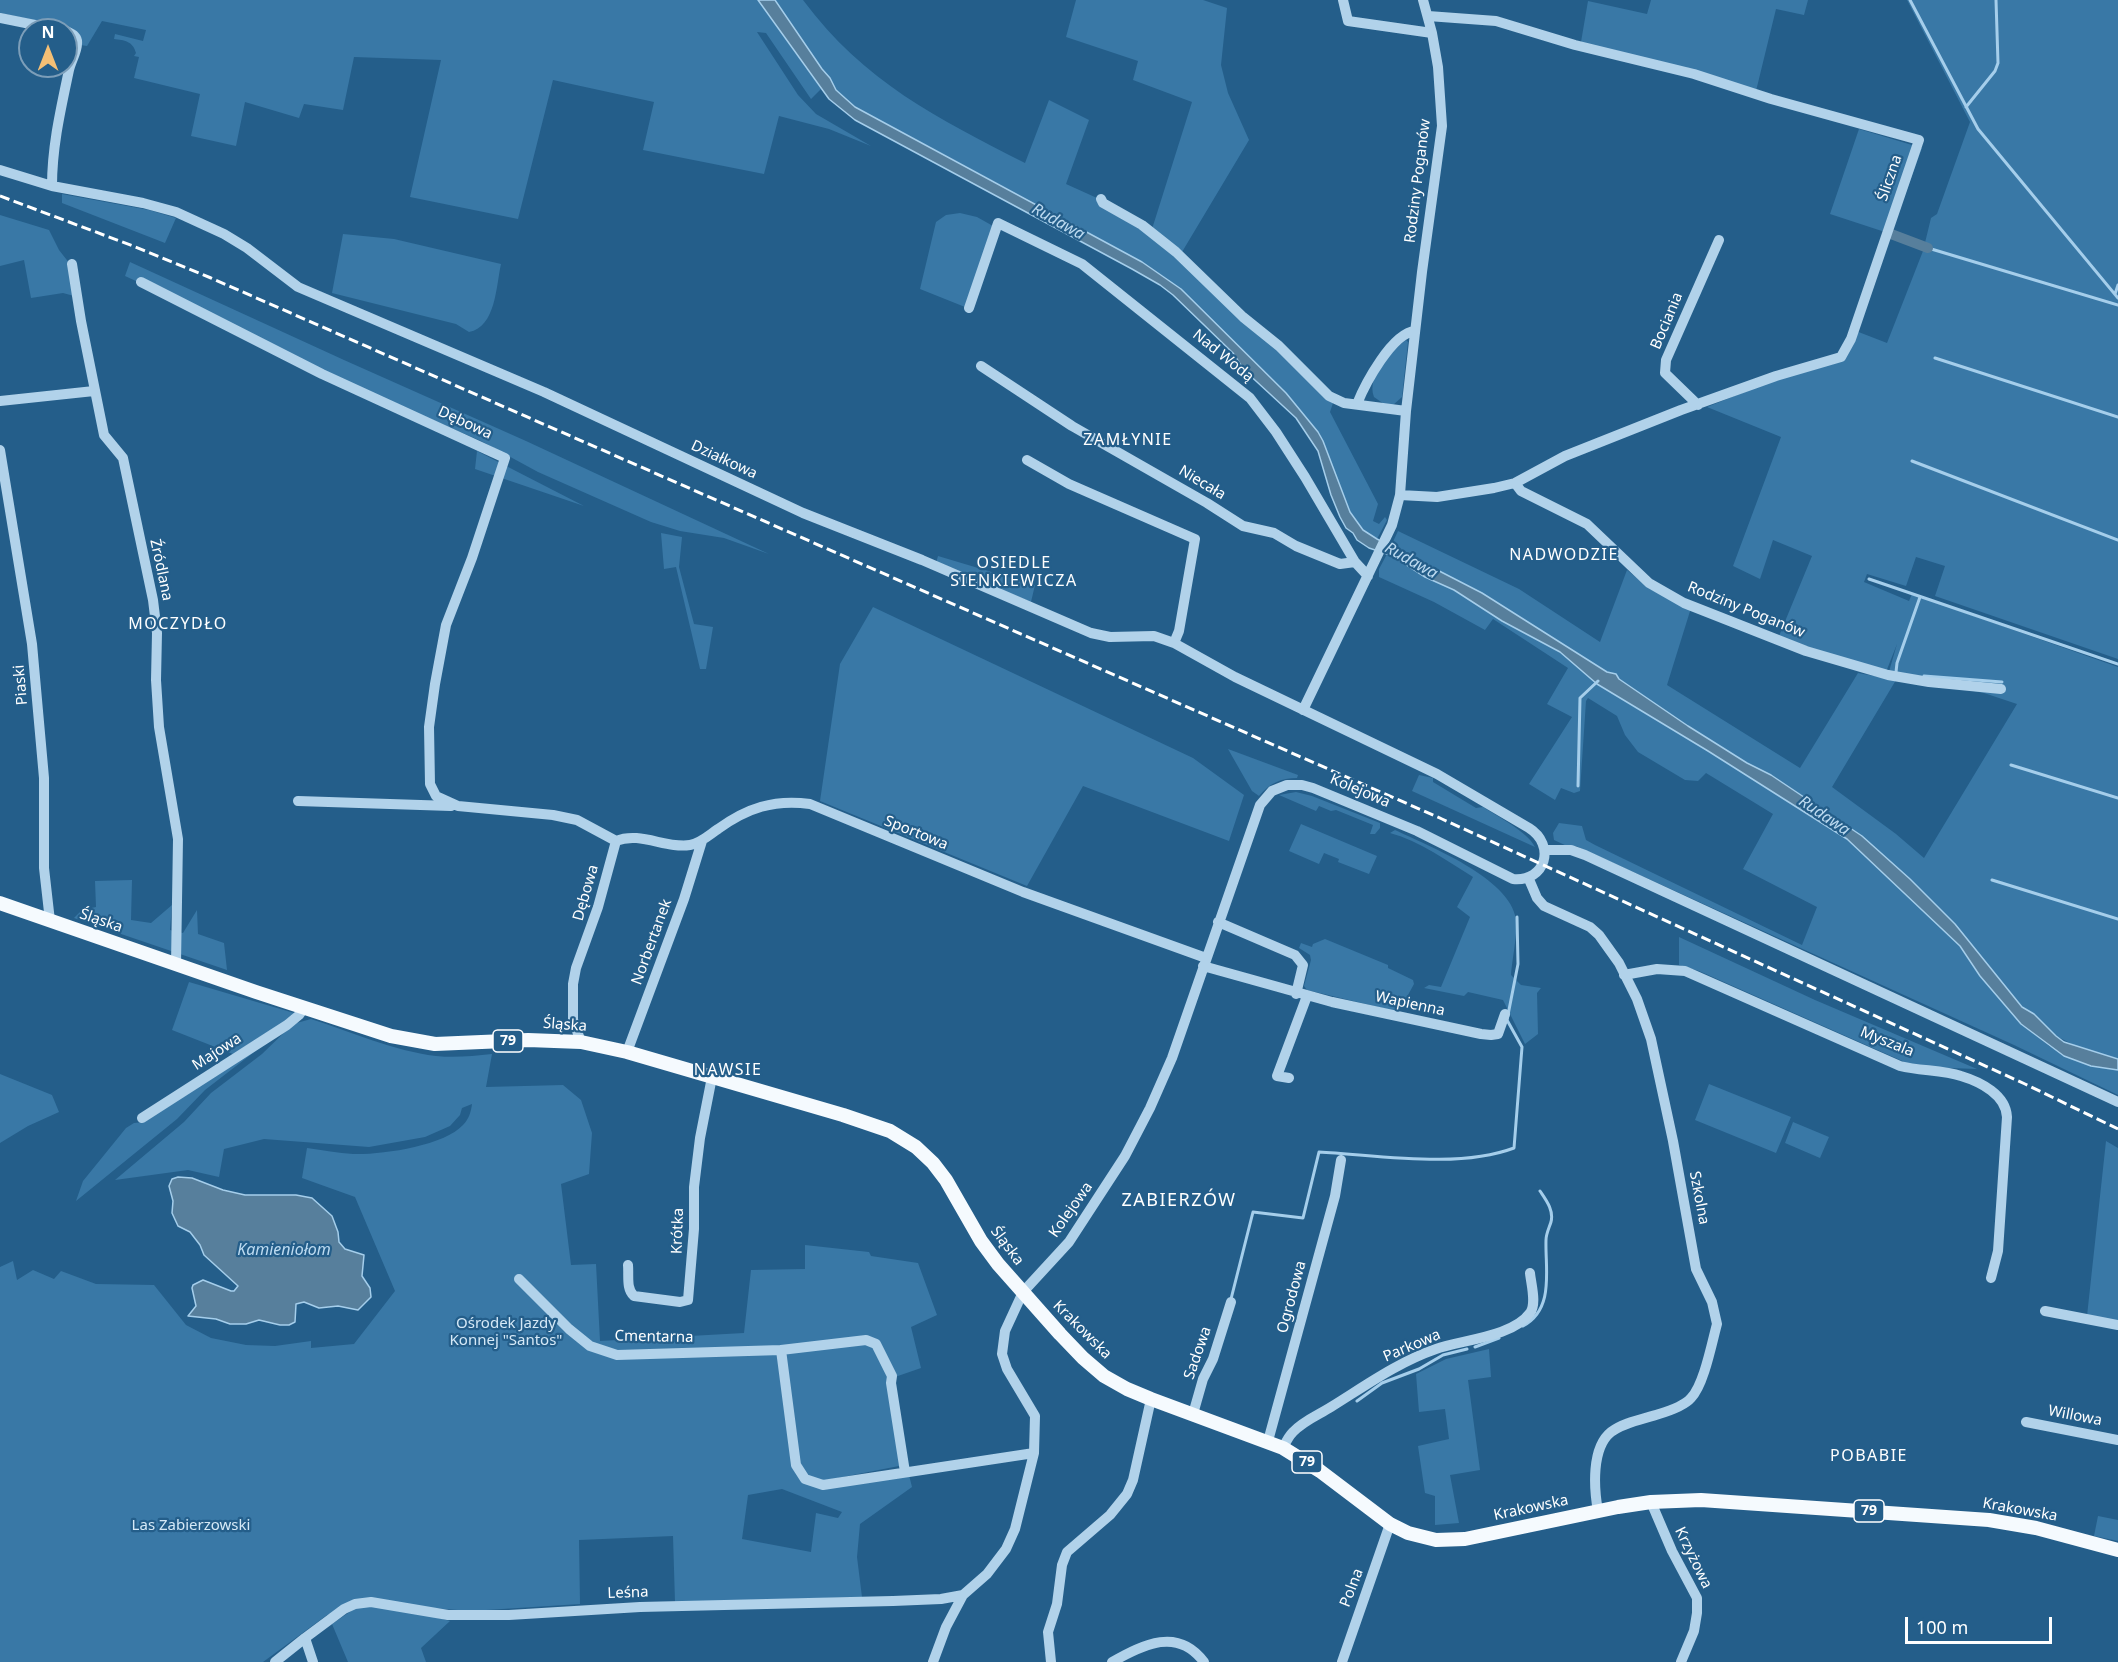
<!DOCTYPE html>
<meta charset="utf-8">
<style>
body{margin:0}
#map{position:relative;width:2118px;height:1662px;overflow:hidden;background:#245e8a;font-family:"Noto Sans",sans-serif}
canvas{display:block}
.north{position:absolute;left:18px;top:18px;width:60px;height:60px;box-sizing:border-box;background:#245e8a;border:2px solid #7c9eb9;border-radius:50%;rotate:0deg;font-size:16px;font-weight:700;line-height:24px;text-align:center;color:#fff}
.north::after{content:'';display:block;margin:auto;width:21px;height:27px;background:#f4bf75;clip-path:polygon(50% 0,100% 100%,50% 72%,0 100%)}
.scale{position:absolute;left:1905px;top:1617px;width:147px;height:27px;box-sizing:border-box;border:3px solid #fff;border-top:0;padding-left:8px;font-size:18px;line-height:21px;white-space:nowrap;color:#fff;-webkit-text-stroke:4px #245e8a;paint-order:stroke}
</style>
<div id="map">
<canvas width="2118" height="1662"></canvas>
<div class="north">N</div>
<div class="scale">100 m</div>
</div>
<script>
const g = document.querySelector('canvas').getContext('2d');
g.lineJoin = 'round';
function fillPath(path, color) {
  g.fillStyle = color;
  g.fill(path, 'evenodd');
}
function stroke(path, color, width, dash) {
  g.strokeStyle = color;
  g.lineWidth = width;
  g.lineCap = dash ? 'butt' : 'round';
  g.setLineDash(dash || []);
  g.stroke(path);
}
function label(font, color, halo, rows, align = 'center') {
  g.font = font + ' "Noto Sans",sans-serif';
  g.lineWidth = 4.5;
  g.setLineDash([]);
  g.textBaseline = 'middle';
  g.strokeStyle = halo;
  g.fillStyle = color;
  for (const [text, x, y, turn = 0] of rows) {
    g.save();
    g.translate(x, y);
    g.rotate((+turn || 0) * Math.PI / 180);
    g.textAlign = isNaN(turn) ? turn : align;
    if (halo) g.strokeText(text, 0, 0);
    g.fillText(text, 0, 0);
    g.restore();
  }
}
fillPath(new Path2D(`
 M0,0H758L821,89L811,99L766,33L757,32L798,95L816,114L871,146L829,129L779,116L764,174L643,150L654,102L553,80L518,219L410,197L441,60L354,57L343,110L304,104L299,118L245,102L236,146L191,136L200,94L134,78L139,57L134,56L136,53C133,41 124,40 114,39L115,34L143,41L146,30L102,21L87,46L80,45L67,27L0,13Z
 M775,0H803C864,82 937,118 1025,163L1049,100L1089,120L1066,184L1097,198V202L1145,230L1273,344L1333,403L1330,412L1378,504L1373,521L1379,524L1385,517L1387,520L1377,539L1363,530L1350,512L1323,441L1286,393L1163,276L1059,216L855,107L836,90L830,78L822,69Z
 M1076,0H1203L1227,8L1221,65L1228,93L1249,140L1182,252L1152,229L1192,102L1133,80L1138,61L1066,37Z
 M1651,0H1808L1804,15L1776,9L1756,91L1581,42L1588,1L1647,14Z
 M1907,0H2118V659L1935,596L1945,566L1916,557L1906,586L1867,574L1864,582L1909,601L1912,594L2118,667V1059L2076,1046L2056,1036L2034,1014L2019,1005L1955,924L1910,879L1862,836L1771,775L1747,763L1688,726L1619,679L1616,674L1607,672L1481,593L1391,546L1398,531L1519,589L1600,642L1627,570L1650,589L1691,608L1667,685L1800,768L1858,673L1896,680L1832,787L1896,834L1924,858L2017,704L1984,693L1888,675L1897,644L1886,672L1858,666L1779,636L1812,556L1773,540L1760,579L1733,566L1781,437L1707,407L1777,379L1844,358L1856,331L1887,343L1923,251L1931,218L1937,214L1970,122Z
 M1859,129L1922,148L1891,234L1830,214Z
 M62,194L149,210L176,218L165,243L62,203Z
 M960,213L977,217L993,226L965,307L920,289L936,222L946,215Z
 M0,215L49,230L59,250L70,264L74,296L63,293L31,298L24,260L0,266Z
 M343,234L394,239L501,264C496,286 496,327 469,332L456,324L332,293Z
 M130,262L344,360L526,441L769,554L724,538L680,531L651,522L538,472L481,441L355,386L214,317L125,276Z
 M1406,340L1408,342L1402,397L1393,405L1384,404L1374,397C1366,376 1391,351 1406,340Z
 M477,451L584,506L475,469Z
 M661,533L682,537L679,567L694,624L713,627L706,669H700L676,567L664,569Z
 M1387,554L1393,556L1425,577L1454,590L1502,621L1560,652L1597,684L1708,751L1847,839L1960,946L1980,976L2021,1024L2049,1046L2091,1066L2118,1070V1095L2014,1045L1576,846H1567L1554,840L1553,833L1559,823L1582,826L1586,840L1595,845L1802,945L1817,907L1743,869L1773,814L1706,773L1698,781L1685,780L1638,752L1625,735L1617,716L1588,698L1586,701L1580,791L1574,793L1561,788L1555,800L1529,784L1572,717L1547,704L1568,668L1493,619L1485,630L1434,602L1379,577V569Z
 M938,556L1035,585L1031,602L936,563Z
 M873,607L1193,758L1244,795L1229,841L1083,786L1027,886L820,801L840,664Z
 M1228,749L1298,775L1297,778C1281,778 1270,783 1259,796L1252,791Z
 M1419,775L1433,778V782L1476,808L1483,807C1497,816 1528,832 1535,847L1412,791Z
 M1296,792L1312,796L1380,823V828L1375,834H1370L1373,825L1336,810L1331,811L1319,806L1316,811L1279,795Z
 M1301,824L1377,856L1369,874L1338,862L1339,859L1324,853L1319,864L1289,851Z
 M1395,830C1429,846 1510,878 1516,919C1518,932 1512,960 1511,975L1521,985L1541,988L1537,993L1538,1034L1525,1044L1503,1000L1468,992L1464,996L1424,988L1429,985L1441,987L1470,917L1457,907L1473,877C1447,861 1420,841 1390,833Z
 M132,880L131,920L151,923L172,905L170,930L183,933L197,910L198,934L224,943L227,970L74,918L82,910L96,907L95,881Z
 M1679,937L1815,1000L1977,1069L1923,1067L1909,1064L1699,971L1679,965Z
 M1325,939L1388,965V968L1413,980L1414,984L1402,1006L1395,1011L1307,990L1304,986L1311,960L1310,955L1299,948L1301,943L1312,947L1313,944Z
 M189,982L294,1013L282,1023L233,1054L172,1030Z
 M311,1019C351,1032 394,1051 436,1056C455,1058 473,1056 492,1054L486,1087L563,1085L581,1100L592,1133L589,1174L561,1184L571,1265L596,1264L600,1341L744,1333L751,1270L805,1269V1245L869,1252L871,1256L918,1263L937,1315L911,1327L921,1368L895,1377L899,1466L812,1483L909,1475L912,1487L860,1524L857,1557L862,1597L675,1602L673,1536L579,1540L580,1604L471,1611L431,1608L430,1616L450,1621L421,1648L426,1662H348L332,1624L354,1609L327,1615L263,1662H0V1267L13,1261L17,1280L33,1270L54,1279L61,1271L96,1284L154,1285L186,1325L211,1338L246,1345L275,1346L311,1341V1348L354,1344L395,1291L355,1197L302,1178L307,1148C323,1150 338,1153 353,1154C381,1155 444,1146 463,1125C469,1119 471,1112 472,1104L462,1108L460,1115L450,1126L425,1137L369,1147L264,1139L224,1149L219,1177L188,1170L115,1180L184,1122L211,1093L262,1054L293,1024ZM782,1489L842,1512L838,1518L816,1513L811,1552L742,1539L748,1495Z
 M262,1046L205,1090L177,1119L76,1201L83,1181L126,1128L134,1123L144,1122Z
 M0,1074L52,1095L59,1112L28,1126L0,1143Z
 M1709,1084L1791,1117L1776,1153L1695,1120Z
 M1793,1122L1829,1137L1820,1158L1785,1143Z
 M2106,1141L2118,1148V1322L2087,1316Z
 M1489,1349L1491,1377L1468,1380L1480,1470L1450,1475L1459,1523L1435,1525V1496L1425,1493L1418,1446L1449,1439L1445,1409L1419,1412L1416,1374L1446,1359Z
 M2098,1516L2118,1520V1541L2094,1536Z`), '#3978a6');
const water = new Path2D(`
 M758,0H775L822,69L830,78L836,90L855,107L1142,262L1181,289L1286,393L1318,432L1323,441L1350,512L1363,530L1377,539L1482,593L1607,672L1616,674L1619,679L1688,726L1747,763L1771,775L1862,836L1910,879L1955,924L2022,1007L2034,1014L2056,1036L2064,1042L2118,1059V1070L2091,1066L2064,1056L2021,1024L1980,976L1960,946L1847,839L1708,751L1597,684L1560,652L1502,621L1454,590L1425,577L1393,556L1369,548L1357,540L1353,533L1346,528L1340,517L1331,495L1318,451L1296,418L1244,370L1233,353L1173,295L1160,285L1132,269L855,120L829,99Z
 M178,1177L192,1178L223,1190L245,1195H296L312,1198L332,1216L338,1232L339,1242L345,1249L364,1255L362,1276L370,1288L371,1297L358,1310L338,1306L319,1308L304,1302L296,1304L295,1322L289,1325H280L259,1320L246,1324H230L216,1319L188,1316L196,1306L192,1288L193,1285L203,1280L231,1291H234L238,1286L204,1255L200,1245L190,1232L178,1226L172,1213L173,1201L169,1186L172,1179Z`);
fillPath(water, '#577f9c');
stroke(water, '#a5ceeb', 1.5);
stroke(new Path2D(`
 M1910,0L1978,129L2118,298
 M1966,107L1995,71L1998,63L1996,0
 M1928,248L2118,305
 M2115,294L2118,285
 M1935,358L2118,417
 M1912,461L2118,540
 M1869,579L2118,664
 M1896,672L1897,663L1920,597
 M1924,676L2002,682
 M2011,765L2118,798
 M1578,786L1580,698L1598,681
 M1992,880L2118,919
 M1231,1299L1253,1212L1303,1218L1319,1152C1377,1155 1458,1169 1514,1148L1522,1047L1507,1020L1518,964L1517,917
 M1523,1326C1555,1309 1545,1269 1546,1240C1546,1234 1549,1228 1551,1222C1554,1210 1546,1200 1540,1191
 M1475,1347L1499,1338
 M1357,1401L1382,1383L1419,1369L1443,1355L1467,1349`), '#a5ceeb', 3);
stroke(new Path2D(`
 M1891,234L1928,248`), '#577f9c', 10);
stroke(new Path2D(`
 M1343,0L1348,21L1432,33
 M0,18L60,30
 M0,170L52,186L143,203L176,212L224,234L247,248L298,287L544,392L803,513L922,560L1091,633L1110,637L1154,636L1174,643L1235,677L1437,774L1529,828C1556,845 1546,882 1513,879L1417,831L1313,788L1302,785H1287L1272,791L1260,805L1172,1058L1150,1108L1125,1156L1069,1242L1023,1292L1005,1331L1002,1354L1007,1369L1035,1416L1034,1453L1015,1529L1006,1549L987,1574L963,1595L946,1627L933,1662
 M52,186C52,146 61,108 69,70C71,61 77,52 77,44C78,36 72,34 66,31
 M1101,199L1103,203L1142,225L1176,252L1243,317L1279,346L1329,396L1344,403L1406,411
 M72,264L81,321L104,435L123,458L153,600L157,633L156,680L159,727L178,839L176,964
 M141,282L322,374L505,458L472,558L446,625L435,684L429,727L430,784L436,796L458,806L553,815L577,820L616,841
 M969,308L998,223L1082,264L1250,398L1276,432L1305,477L1355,562L1368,576
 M981,366L1072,426L1207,503L1243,526L1274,533L1296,546L1340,564L1355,562
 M0,401L94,391
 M1357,404C1365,384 1392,333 1415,331
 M1698,405L1665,373L1666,360L1719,240
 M0,450L32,644L44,778V868L50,921
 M1027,460L1069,484L1195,539L1179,631L1174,643
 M1515,483L1521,491L1587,524L1649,583L1684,603L1712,614L1806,651L1888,675L1929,682L2001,689
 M1400,495L1437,497L1494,488L1515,483L1565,456L1681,410L1776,376L1841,357L1851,339L1919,140L1771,99L1694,74L1575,45L1496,21L1428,16
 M1303,710L1392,525L1400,495L1406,411L1422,272L1442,126L1438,67L1432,33L1423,0
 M298,801L451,806
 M616,841C640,831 666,849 690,845C701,843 709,835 718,829C747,808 774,799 810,804L1023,892L1206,958
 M1545,850H1571L1585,855L2118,1102
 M1528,877L1537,898L1544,906L1590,927L1599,935L1619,963L1637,999L1651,1039L1673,1141L1696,1269L1712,1302L1717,1324C1712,1342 1704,1385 1691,1398C1684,1406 1669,1411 1659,1414C1644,1419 1624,1422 1611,1432C1591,1448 1594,1489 1598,1511
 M1218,922L1295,955L1303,965L1296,994
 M1203,966L1332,1002L1481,1034L1491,1035L1498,1034L1505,1014
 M1624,975L1657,969L1685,971L1900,1066C1920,1071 1943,1070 1961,1076C1981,1082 2006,1095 2007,1117L1998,1251L1991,1278
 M581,1042L573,1020V984L576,968L598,907L616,841
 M627,1052L684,899L702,841
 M1289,1078L1277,1076L1307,996
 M142,1118L287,1025L299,1015L304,1008
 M628,1265C629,1276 626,1289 634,1296L680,1302L688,1300L694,1229V1187L700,1138L712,1077
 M519,1279L569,1329L590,1346L617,1355L781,1350
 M2045,1311L2118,1325
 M1193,1414L1203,1379L1213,1359L1231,1302
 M2026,1422L2118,1440
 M1268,1441L1335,1196L1341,1160
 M1283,1448C1286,1442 1288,1437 1293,1432C1303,1421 1318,1415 1331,1407C1365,1386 1398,1362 1436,1349C1461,1340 1513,1337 1530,1313C1537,1304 1531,1284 1530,1273
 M905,1472L891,1383L892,1376L876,1344L866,1340L781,1350L796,1465L805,1479L823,1485L1034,1453
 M1651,1502L1672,1551L1697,1598V1613L1694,1631L1681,1662
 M275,1662L305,1638
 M313,1662L305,1638L344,1609L355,1604L371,1602L448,1615H509L640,1607L893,1601L941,1599L963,1595
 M1051,1662L1048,1632L1057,1604L1062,1565L1067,1552L1110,1515L1127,1494L1133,1480L1151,1399
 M1112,1662C1144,1644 1178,1627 1204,1662
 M1342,1662L1390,1524`), '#b1d2ea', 10);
stroke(new Path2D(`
 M0,903L256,992L391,1036L435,1044L528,1040L581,1042L627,1052L843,1115L890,1131L916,1147L933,1163L946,1180L981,1241L998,1264L1060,1334L1083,1358L1104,1376L1127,1389L1151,1399L1283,1448L1320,1471L1390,1524L1408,1533L1436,1540L1465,1539L1618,1507L1651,1502L1701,1500L1989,1520L2036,1528L2118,1550`), '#f5fafe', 14);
stroke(new Path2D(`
 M0,196L133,246L211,278L1442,819L2025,1084L2118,1129`), '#fff', 3, [10, 4.5]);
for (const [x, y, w] of [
 [508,1041,30],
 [1307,1462,30],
 [1869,1511,30]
]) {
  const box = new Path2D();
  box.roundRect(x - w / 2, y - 11, w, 22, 4.5);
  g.fillStyle = '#245e8a';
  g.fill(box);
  stroke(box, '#fff', 1.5);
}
label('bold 14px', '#fff', null, [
 ["79",508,1041],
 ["79",1307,1462],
 ["79",1869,1511]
]);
label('15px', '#fff', '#245e8a', [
 ["Śliczna",1890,178,-71],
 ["Rodziny Poganów",1418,181,-83],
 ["Bociania",1667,321,-67],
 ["Nad Wodą",1223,356,39],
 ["Dębowa",465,423,25],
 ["Działkowa",724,460,25],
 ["Niecała",1202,483,31],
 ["Źródlana",161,570,78],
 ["Rodziny Poganów",1746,610,22],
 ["Piaski",21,685,-95],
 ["Kolejowa",1360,791,23],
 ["Sportowa",916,833,22],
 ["Dębowa",586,893,-74],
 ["Śląska",101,921,19],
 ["Norbertanek",652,942,-70],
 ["Wapienna",1410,1004,12],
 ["Śląska",565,1025,4],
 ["Myszala",1887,1042,22],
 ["Majowa",217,1052,-33],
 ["Szkolna",1699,1198,79],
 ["Kolejowa",1071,1210,-55],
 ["Krótka",678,1231,-88],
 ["Śląska",1007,1246,53],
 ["Ogrodowa",1292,1297,-75],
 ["Krakowska",1082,1330,45],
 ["Cmentarna",654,1337,1],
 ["Parkowa",1412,1346,-23],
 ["Sadowa",1198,1353,-71],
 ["Willowa",2075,1416,11],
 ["Krakowska",1531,1508,-12],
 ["Krakowska",2020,1510,10],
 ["Krzyżowa",1693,1558,64],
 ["Polna",1352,1588,-69],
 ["Leśna",628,1593,-2]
]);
label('15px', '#d5e9f7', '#245e8a', [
 ["Ośrodek Jazdy",506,1324],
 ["Konnej \"Santos\"",506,1341],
 ["Las Zabierzowski",191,1526]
]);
label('italic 16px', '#bddbf1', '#245e8a', [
 ["Rudawa",1058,222,29],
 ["Rudawa",1411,561,29],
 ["Rudawa",1824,816,34],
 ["Kamieniołom",284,1250]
]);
g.letterSpacing = '1.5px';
label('16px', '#fff', '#245e8a', [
 ["ZAMŁYNIE",1128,440],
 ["NADWODZIE",1564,555],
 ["OSIEDLE",1014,563],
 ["SIENKIEWICZA",1014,581],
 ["MOCZYDŁO",178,624],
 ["NAWSIE",728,1070],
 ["POBABIE",1869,1456]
]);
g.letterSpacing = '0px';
g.letterSpacing = '1.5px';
label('18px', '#fff', '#245e8a', [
 ["ZABIERZÓW",1179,1201]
]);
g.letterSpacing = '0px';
</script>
